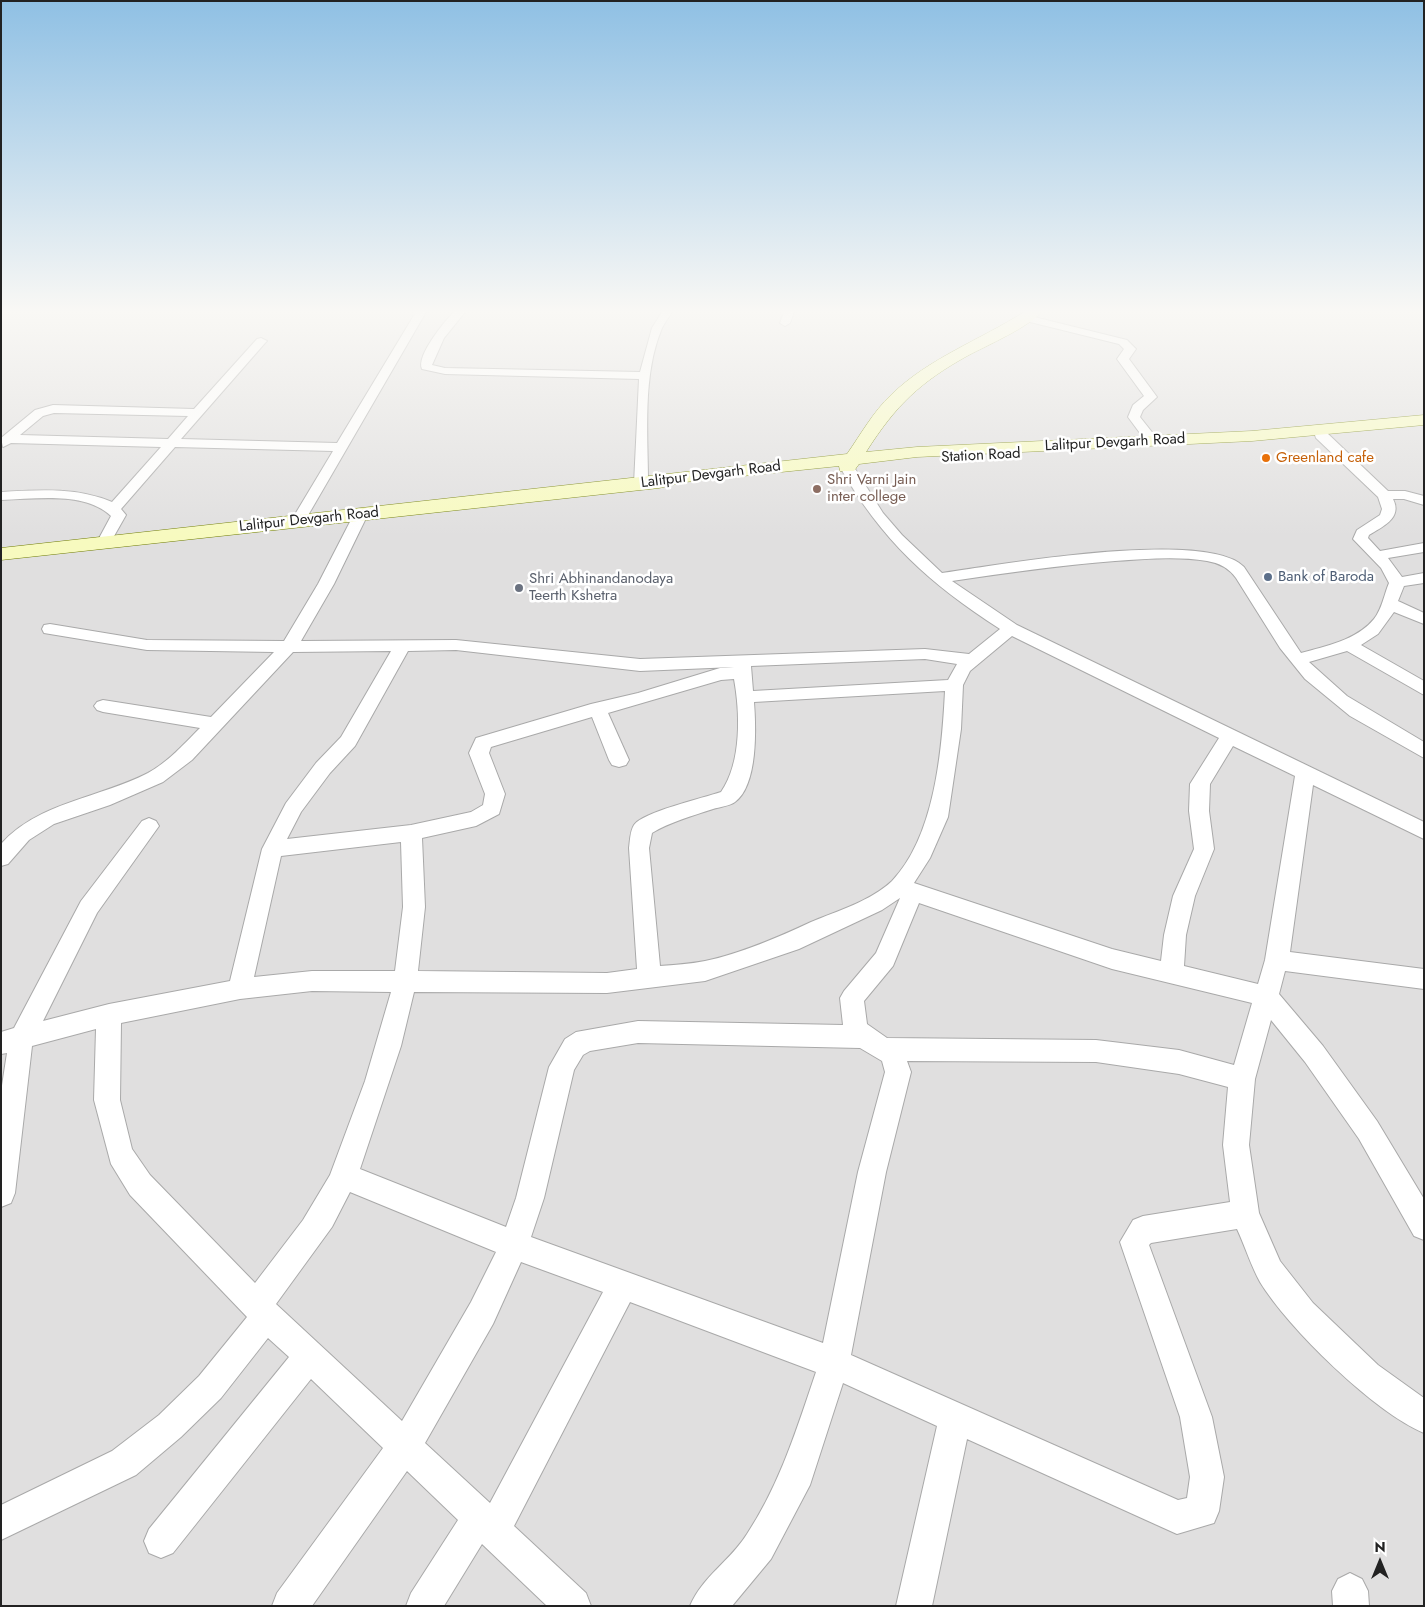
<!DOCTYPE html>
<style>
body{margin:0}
#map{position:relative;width:1425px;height:1607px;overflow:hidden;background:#f2efe9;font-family:Jost,sans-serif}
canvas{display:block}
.frame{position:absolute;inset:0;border:2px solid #222;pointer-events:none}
.north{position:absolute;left:1355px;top:1537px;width:50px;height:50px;-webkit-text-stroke:4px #fff;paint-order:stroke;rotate:0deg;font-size:14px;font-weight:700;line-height:20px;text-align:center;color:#222}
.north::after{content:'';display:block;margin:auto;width:18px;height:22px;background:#222;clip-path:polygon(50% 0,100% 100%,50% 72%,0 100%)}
</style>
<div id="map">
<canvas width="1425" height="1607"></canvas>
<div class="frame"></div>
<div class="north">N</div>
</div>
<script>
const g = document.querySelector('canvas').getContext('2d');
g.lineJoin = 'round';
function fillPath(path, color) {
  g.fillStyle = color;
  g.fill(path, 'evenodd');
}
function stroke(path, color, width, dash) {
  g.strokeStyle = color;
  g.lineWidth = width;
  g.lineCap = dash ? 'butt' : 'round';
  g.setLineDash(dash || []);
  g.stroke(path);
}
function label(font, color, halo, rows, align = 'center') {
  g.font = font + ' Jost,sans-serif';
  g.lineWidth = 5;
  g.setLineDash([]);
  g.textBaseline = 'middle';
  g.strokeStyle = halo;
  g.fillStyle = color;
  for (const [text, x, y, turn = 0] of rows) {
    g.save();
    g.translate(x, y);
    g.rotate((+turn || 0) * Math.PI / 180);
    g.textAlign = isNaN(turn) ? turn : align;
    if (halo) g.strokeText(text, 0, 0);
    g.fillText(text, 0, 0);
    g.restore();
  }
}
fillPath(new Path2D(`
 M1,312H1424V1606H1Z`), '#e0dfdf');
const street = new Path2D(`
 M416,312H426L303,524H293L291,521L333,451L175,447L121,509L126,515L109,545L104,546L97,542L111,516C84,491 36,499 1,500V492C38,490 77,487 112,502L161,447L11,443L3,447L1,438L35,410L53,405L194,409L257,339L261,338L267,341L265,343L181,439L337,443ZM54,413L188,416L168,439L20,435L43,416Z
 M454,312H465L444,338L432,365L445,368L640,372L652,328L662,312H672C669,317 665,322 662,328C642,375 648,434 648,484L646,487L641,488L634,484L639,379L445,374L422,369C416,356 444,322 454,312Z
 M784,312H794L790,323L785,326L780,323Z
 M1026,315L1127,340L1136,349L1129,359L1157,397L1143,410L1140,417L1159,441L1158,444H1148L1128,417L1133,405L1144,396L1117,359L1124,349L1119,344L1022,320L1021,318Z
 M1321,431L1326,432L1388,491H1405L1424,496V505L1404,499H1393C1403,518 1382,527 1369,535L1368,538L1380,551L1424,543V552L1388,558L1402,577L1424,573V583L1404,586L1398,601L1424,613V624L1394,612L1378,634L1361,645L1424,681V695L1347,651L1309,662L1347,696L1424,742V758L1350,716L1305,679L1280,648L1236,578C1229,568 1219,563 1207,561C1177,556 1145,559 1115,561C1061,565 1006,573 952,581L1017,625L1424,822V839L1313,785L1290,952L1424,969V989L1285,971L1279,994L1323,1046L1377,1121L1424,1199V1240L1414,1236L1359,1139L1305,1062L1271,1020L1255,1079L1249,1145L1259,1213L1280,1261L1313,1303L1378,1365L1424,1398V1433C1374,1412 1288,1328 1260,1282C1251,1266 1245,1246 1237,1229L1151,1243L1149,1245L1212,1417L1224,1477L1219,1511L1214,1523L1177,1534L967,1439L932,1606H896L937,1426L843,1383L810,1485L771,1559L732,1606H690C702,1577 731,1560 747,1534C780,1484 797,1428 816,1372L630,1302L514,1526L586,1593L591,1606H547L482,1544L444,1606H406L411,1593L458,1520L407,1471L312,1606H272L277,1593L383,1448L311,1379L173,1553L161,1558L149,1553L144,1541L149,1529L289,1357L268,1338L221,1398L181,1437L136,1475L1,1540V1505L112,1451L159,1415L199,1376L247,1317L130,1195L111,1164L94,1100L96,1029L32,1046L15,1193L11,1203L1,1207V1092L7,1053L1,1054V1032L14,1028L81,901L142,821L149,818L156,821L159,826L97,913L43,1021L109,1004L230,981L262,849L286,803L316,763L341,737L391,651L293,652L192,760L163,782L110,805L54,824L29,840L8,864L1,866V844C38,802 100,798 148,773C168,762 184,744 200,728L103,712L97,710L94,706L97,702L103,700L211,717L274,652L147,650L50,634L44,633L42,629L44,625L50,624L147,640L284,641L318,584L354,514L361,510L368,514L334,584L301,641L456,640L640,659L925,649L969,654L1000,629C930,584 881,540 840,467L847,463L852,464L883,513L902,535L942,573C997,565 1207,528 1244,567L1301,653C1326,646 1357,640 1374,619C1382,609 1384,595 1389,583L1381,568L1353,539L1357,530L1380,515L1382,509L1378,497L1316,438L1315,435ZM1012,636L1219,738L1190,784L1189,811L1194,849L1173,896L1164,935L1161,961L1112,949L914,883L930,858L948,817L961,729L963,685L970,671ZM456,650L640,671L734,667L720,668L638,693L591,704L476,738L469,753L485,794L483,805L471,812L411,825L287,839L301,812L330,773L355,746L408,651ZM925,659L957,664L948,680L753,691L751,666ZM734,679C740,712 742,762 721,792C703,798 643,812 634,825C630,831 630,841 629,848L637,969L607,973L418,971L425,907L422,838L476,826L499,814L505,794L489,753L491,747L592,717L609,760L612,765L619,767L626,765L629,760L608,713L721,680ZM945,691C942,750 935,836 892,881C871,901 837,911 811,922C779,937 740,954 705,961C690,964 674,965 660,966L649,848L652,833C670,822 692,816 713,809C719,807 730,806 735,802C758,785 756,728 754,702ZM1233,746L1295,776L1265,960L1258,984L1184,966L1186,935L1195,896L1214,849L1209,811L1210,784ZM401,842L403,907L395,971H312L254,977L281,856ZM900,898L876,953L844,991L840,998L843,1025L638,1021L576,1032L565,1039L549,1067L516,1198L506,1227L360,1169L401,1046L414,992L607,993L705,981L799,949L882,910ZM919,903L1112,969L1252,1003L1234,1065L1179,1050L1096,1040L887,1038L867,1024L864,1001L893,966ZM312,991L391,992L365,1081L330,1175L303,1220L255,1283L150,1175L132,1149L120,1100L121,1023L240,999ZM638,1043L860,1048L882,1061L885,1072L858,1172L823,1343L531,1237L544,1198L574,1070L583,1055L590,1051ZM907,1061L1096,1062L1179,1074L1228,1087L1223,1145L1230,1202L1143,1216L1133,1220L1120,1242L1180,1417L1190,1477L1187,1498L1178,1500L851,1355L886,1172L911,1072ZM350,1192L496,1252L471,1302L402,1421L276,1304L332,1227ZM521,1262L603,1292L490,1503L425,1443L493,1324Z
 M1350,1573L1362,1579L1368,1591L1369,1606H1333L1332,1591L1338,1579Z`);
const secondary = new Path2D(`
 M1024,312H1041C1031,326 986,346 969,355C920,382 896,405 866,452L917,447L1252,431L1424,415V425L1252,441L917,457L859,464L854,471H840L839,466L685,482L659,488L1,560V548L847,454C861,434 873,412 891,395C929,358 980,340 1024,312Z`);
stroke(street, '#a9a9a9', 2);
stroke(secondary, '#707d05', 1);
fillPath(street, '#fff');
fillPath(secondary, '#f7fabf');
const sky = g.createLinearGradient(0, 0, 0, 537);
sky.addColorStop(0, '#8fc0e4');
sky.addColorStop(0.58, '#f9f8f5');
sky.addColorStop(1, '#f9f8f500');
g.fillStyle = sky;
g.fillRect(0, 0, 1425, 537);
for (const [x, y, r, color] of [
 [1266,458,5,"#e8710a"],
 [817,489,5,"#8d6e63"],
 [1268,577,5,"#5c6f8a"],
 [519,588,5,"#6b7280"]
]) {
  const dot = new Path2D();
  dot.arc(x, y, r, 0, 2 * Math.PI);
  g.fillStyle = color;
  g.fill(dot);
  stroke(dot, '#fff', 2);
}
label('15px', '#222', '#fff', [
 ["Lalitpur Devgarh Road",1115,443,-3],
 ["Station Road",981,456,-3],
 ["Lalitpur Devgarh Road",711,475,-7],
 ["Lalitpur Devgarh Road",309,520,-6]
]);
label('15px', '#c56008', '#fff', [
 ["Greenland cafe",1276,458]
], 'left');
label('15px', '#785e54', '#fff', [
 ["Shri Varni Jain",827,480],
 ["inter college",827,497]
], 'left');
label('15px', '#4e5e75', '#fff', [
 ["Bank of Baroda",1278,577]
], 'left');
label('15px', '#5b616d', '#fff', [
 ["Shri Abhinandanodaya",529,579],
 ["Teerth Kshetra",529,596]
], 'left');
</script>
